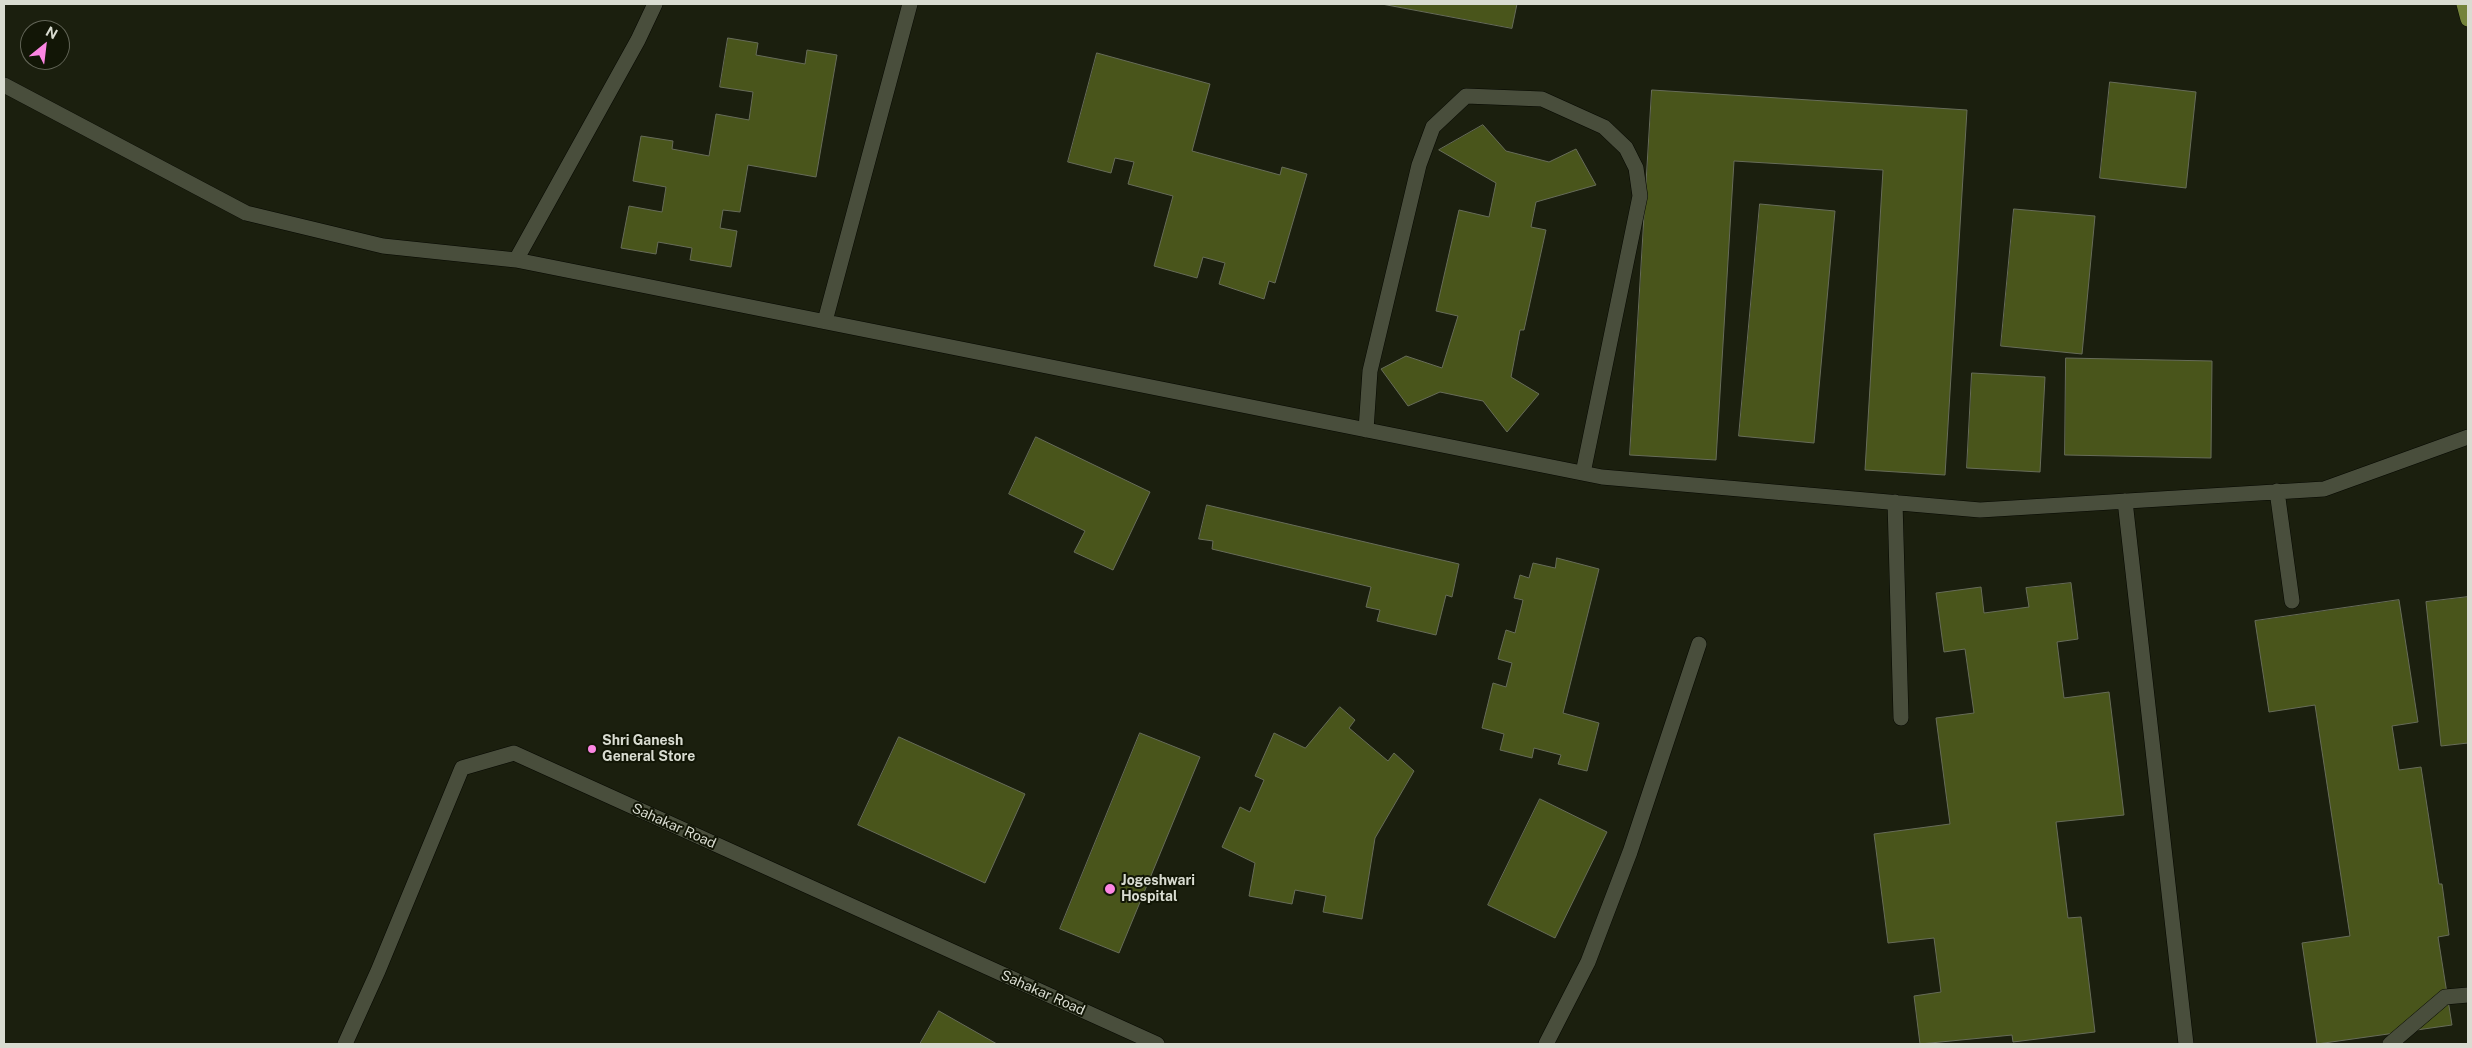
<!DOCTYPE html>
<style>
body{margin:0}
#map{position:relative;width:2472px;height:1048px;overflow:hidden;background:#1b1f0e;font-family:"Public Sans",sans-serif}
canvas{display:block}
.frame{position:absolute;inset:0;border:5px solid #d9dcd1;pointer-events:none}
.north{position:absolute;left:20px;top:20px;width:50px;height:50px;box-sizing:border-box;background:#121606;border:1px solid #626557;border-radius:50%;rotate:29deg;font-size:14px;font-weight:700;line-height:20px;text-align:center;color:#d9dcd1}
.north::after{content:'';display:block;margin:auto;width:18px;height:22px;background:#fc86e3;clip-path:polygon(50% 0,100% 100%,50% 72%,0 100%)}
</style>
<div id="map">
<canvas width="2472" height="1048"></canvas>
<div class="frame"></div>
<div class="north">N</div>
</div>
<script>
const g = document.querySelector('canvas').getContext('2d');
g.lineJoin = 'round';
function fillPath(path, color) {
  g.fillStyle = color;
  g.fill(path, 'evenodd');
}
function stroke(path, color, width, dash) {
  g.strokeStyle = color;
  g.lineWidth = width;
  g.lineCap = dash ? 'butt' : 'round';
  g.setLineDash(dash || []);
  g.stroke(path);
}
function label(font, color, halo, rows, align = 'center') {
  g.font = font + ' "Public Sans",sans-serif';
  g.lineWidth = 4;
  g.setLineDash([]);
  g.textBaseline = 'middle';
  g.strokeStyle = halo;
  g.fillStyle = color;
  for (const [text, x, y, turn = 0] of rows) {
    g.save();
    g.translate(x, y);
    g.rotate((+turn || 0) * Math.PI / 180);
    g.textAlign = isNaN(turn) ? turn : align;
    if (halo) g.strokeText(text, 0, 0);
    g.fillText(text, 0, 0);
    g.restore();
  }
}
const building = new Path2D(`
 M1382,4H1517L1512,28Z
 M728,38L758,43L756,55L805,64L807,50L837,55L816,177L748,165L740,212L723,210L720,228L737,231L731,267L690,260L692,248L658,242L656,254L621,248L629,206L662,212L666,187L633,181L641,136L673,141L672,149L709,156L716,114L749,120L753,92L720,87Z
 M1097,53L1210,84L1192,151L1280,175L1282,167L1307,174L1275,283L1269,281L1264,299L1219,284L1225,263L1203,257L1197,278L1154,266L1173,196L1128,184L1134,162L1115,158L1111,173L1068,162Z
 M2110,82L2196,92L2186,188L2100,178Z
 M1652,90L1967,110L1945,475L1865,470L1883,170L1734,161L1716,460L1630,455Z
 M1483,125L1506,151L1549,162L1576,149L1596,185L1536,202L1531,227L1546,230L1524,330H1520L1511,377L1539,394L1507,432L1483,401L1440,392L1408,406L1381,369L1406,356L1442,368L1458,316L1436,311L1459,210L1489,217L1496,183L1439,150Z
 M1760,204L1835,211L1814,443L1739,436Z
 M2014,209L2095,216L2082,354L2001,346Z
 M2066,358L2212,361L2211,458L2065,455Z
 M1972,373L2045,377L2040,472L1967,468Z
 M1036,437L1150,492L1113,570L1074,552L1085,531L1009,494Z
 M1207,505L1459,564L1452,597L1446,595L1436,635L1377,621L1380,610L1366,607L1371,587L1212,549L1213,541L1199,539Z
 M1557,558L1599,569L1563,713L1599,723L1587,771L1558,764L1561,755L1534,748L1532,758L1500,750L1504,734L1482,728L1493,683L1506,687L1512,663L1498,659L1506,630L1515,633L1523,600L1514,598L1520,575L1529,578L1533,563L1555,568Z
 M2071,583L2078,639L2057,642L2064,698L2109,692L2124,815L2056,822L2068,918L2081,917L2095,1032L2013,1042L2012,1035L1920,1044L1914,996L1941,992L1934,938L1888,943L1874,834L1950,824L1936,718L1974,713L1965,649L1944,652L1936,593L1981,587L1984,613L2029,607L2026,588Z
 M2468,597V743L2441,746L2426,602Z
 M2399,600L2418,722L2392,726L2399,770L2421,767L2439,884H2442L2449,935L2438,937L2452,1025L2317,1044L2302,943L2350,936L2315,705L2269,712L2255,621Z
 M1340,707L1355,720L1349,728L1388,761L1394,753L1414,771L1375,838L1362,919L1323,912L1326,896L1295,890L1292,904L1249,896L1255,863L1222,847L1240,807L1250,812L1264,780L1255,776L1274,733L1305,748Z
 M1140,733L1200,757L1119,953L1060,929Z
 M899,737L1025,794L985,883L858,825Z
 M1540,799L1607,832L1555,938L1488,905Z
 M939,1011L997,1044H920Z`);
fillPath(building, '#49551b');
stroke(building, '#676c59', 1);
const minor = new Path2D(`
 M4,85L246,213L383,246L516,260L1602,477L1980,510L2324,489L2468,437
 M516,260L638,40L655,4
 M825,321L910,4
 M1366,430L1370,371L1419,165L1433,127L1466,96L1542,99L1604,127L1626,148L1636,168L1640,196L1583,473
 M2277,491L2292,601
 M2125,501L2186,1044
 M1895,502L1901,718
 M345,1044L378,971L462,768L514,753L1157,1044
 M1546,1044L1588,962L1630,852L1699,644
 M2390,1044L2445,997L2468,995`);
const major = new Path2D(`
 M2464,4L2468,19`);
stroke(minor, '#060800', 16);
stroke(major, '#060800', 16);
stroke(minor, '#494e3c', 15);
stroke(major, '#74833b', 15);
for (const [x, y, r, color] of [
 [592,749,5,"#fc86e3"],
 [1110,889,6,"#fc86e3"]
]) {
  const dot = new Path2D();
  dot.arc(x, y, r, 0, 2 * Math.PI);
  g.fillStyle = color;
  g.fill(dot);
  stroke(dot, '#121606', 2);
}
label('bold 14px', '#d9dcd1', '#121606', [
 ["Shri Ganesh",602,741],
 ["General Store",602,757],
 ["Jogeshwari",1121,881],
 ["Hospital",1121,897]
], 'left');
label('14px', '#d9dcd1', '#121606', [
 ["Sahakar Road",674,826,24],
 ["Sahakar Road",1043,993,24]
]);
</script>
